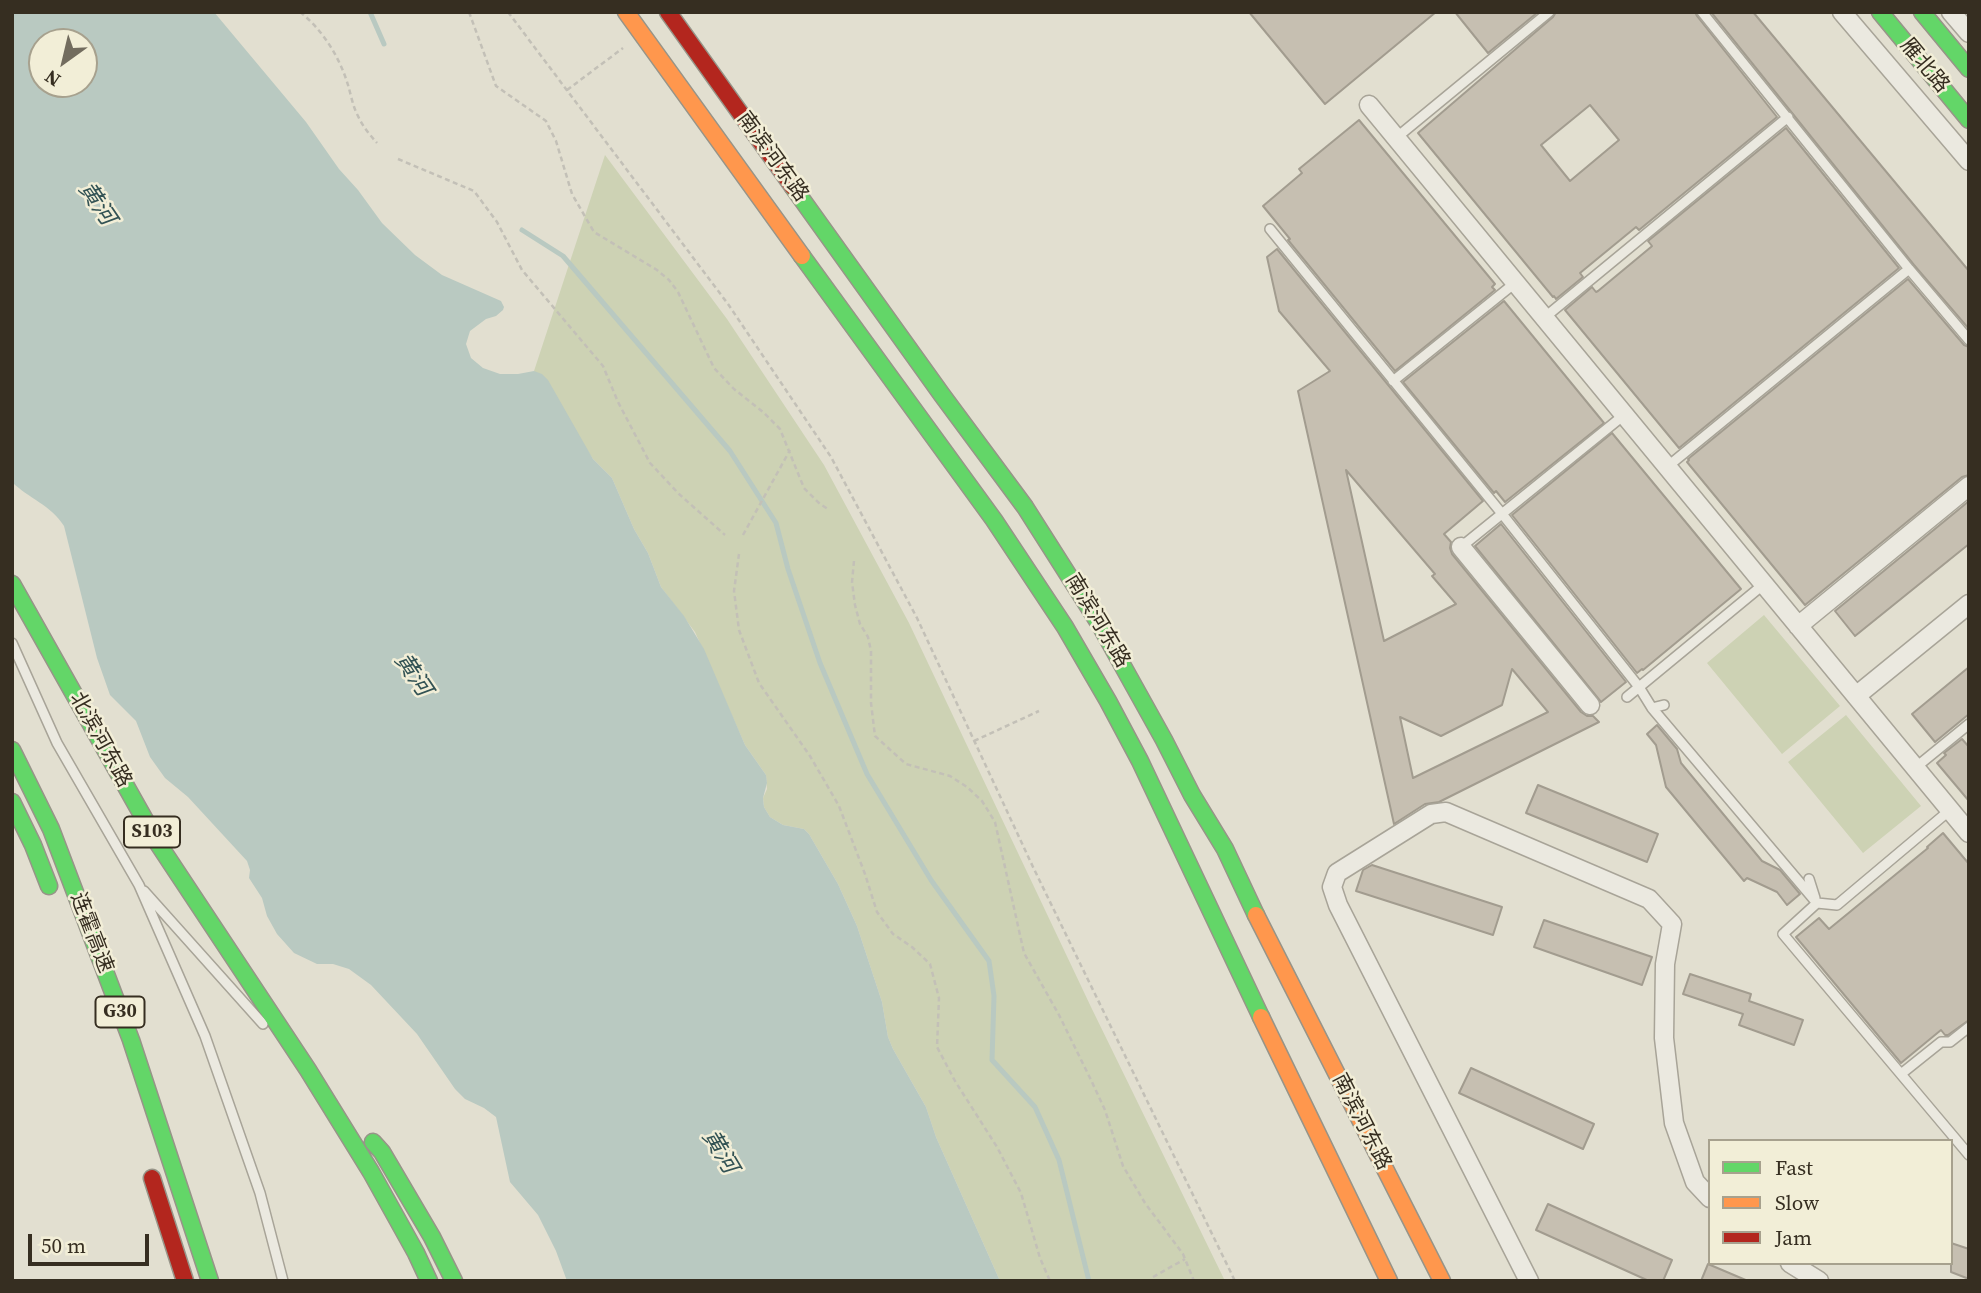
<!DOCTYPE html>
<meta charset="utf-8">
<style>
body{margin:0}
#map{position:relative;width:1981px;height:1293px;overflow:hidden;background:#e2dfd0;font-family:"Source Serif 4",serif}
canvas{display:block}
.frame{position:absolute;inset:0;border:14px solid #362e21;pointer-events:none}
.legend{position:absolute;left:1708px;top:1139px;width:245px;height:126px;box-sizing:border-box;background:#f2eed7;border:2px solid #a7a18e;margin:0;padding:9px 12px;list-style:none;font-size:21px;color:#362e21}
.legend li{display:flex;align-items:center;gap:14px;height:35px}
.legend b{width:35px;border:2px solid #a7a18e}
.north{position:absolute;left:28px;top:28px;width:70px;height:70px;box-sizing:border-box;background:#f2eed7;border:2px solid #a7a18e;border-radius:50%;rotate:214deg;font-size:19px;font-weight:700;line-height:28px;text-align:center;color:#362e21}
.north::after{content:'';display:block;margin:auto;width:24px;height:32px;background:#726c5e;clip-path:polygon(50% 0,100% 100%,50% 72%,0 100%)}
.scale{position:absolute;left:28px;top:1234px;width:121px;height:32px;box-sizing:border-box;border:4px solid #362e21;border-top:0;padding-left:9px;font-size:21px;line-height:24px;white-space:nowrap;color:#362e21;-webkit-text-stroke:5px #f2eed7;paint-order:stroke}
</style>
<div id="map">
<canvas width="1981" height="1293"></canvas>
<div class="frame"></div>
<ul class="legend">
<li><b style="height:9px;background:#63d668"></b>Fast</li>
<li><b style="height:9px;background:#ff974d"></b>Slow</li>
<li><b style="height:9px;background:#b3261e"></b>Jam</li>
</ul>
<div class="north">N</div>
<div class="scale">50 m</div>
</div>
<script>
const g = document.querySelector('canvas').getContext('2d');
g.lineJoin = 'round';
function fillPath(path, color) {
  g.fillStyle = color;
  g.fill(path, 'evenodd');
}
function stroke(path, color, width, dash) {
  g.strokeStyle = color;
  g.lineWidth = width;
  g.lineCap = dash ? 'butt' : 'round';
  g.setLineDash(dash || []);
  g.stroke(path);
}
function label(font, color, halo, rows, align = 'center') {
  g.font = font + ' "Source Serif 4","Noto Sans SC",serif';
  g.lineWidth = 5;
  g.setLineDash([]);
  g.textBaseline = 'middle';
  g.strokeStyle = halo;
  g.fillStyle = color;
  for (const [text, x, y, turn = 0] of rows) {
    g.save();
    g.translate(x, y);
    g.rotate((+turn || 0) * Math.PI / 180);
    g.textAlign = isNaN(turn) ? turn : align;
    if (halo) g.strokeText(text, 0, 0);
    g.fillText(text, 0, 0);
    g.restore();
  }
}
fillPath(new Path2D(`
 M605,155L727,319L824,465L909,623L1091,1007L1225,1281H1000L936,1137L926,1107L893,1049L888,1037L882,1002L857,926L838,884L809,834L804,829L783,825L770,817L764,807L763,798L767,789L766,775L745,745L695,632L661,587L648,553L634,529L612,478L593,459L534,371Z
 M1764,615L1840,706L1782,754L1707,663Z
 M1846,715L1921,806L1863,853L1788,762Z`), '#cdd2b4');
fillPath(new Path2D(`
 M12,12H214L306,122L339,169L358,190L382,223L415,255L442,275L501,301L504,307L503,310L496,316L486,319L470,331L466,344L471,358L483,368L500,374H518L534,371L542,374L548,380L593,459L612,478L634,529L648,553L661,587L684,616L704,649L745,745L766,775L767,783L763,798L764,807L770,817L783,825L804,829L809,834L838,884L857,926L882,1002L888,1037L893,1049L926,1107L936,1137L1000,1281H567L556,1251L538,1215L510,1182L496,1117L484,1108L465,1099L455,1089L417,1034L371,985L349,969L333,964H317L294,953L277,934L267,916L262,898L249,878L250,870L247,861L188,797L165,778L150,757L136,721L110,695L97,658L64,526C51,505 28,498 12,482ZM42,42H84V84H42Z`), '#b9c9c1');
stroke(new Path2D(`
 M370,12L384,44
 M522,230L563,256L730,451L776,523L788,569L820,663L867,774L931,880L989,961L994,996L992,1060L1035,1107L1059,1160L1089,1281`), '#b9c9c1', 5);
const building = new Path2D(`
 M1249,12H1436L1325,104Z
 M1455,12H1538L1488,53Z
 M1556,12H1695L1697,16L1777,117L1639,230L1636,227L1580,273L1583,277L1556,299L1554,296L1553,297L1418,133L1553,17ZM1590,105L1619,140L1570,181L1541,145Z
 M1711,12H1753L1969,271V329L1914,265Z
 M1359,120L1495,284L1492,287L1495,290L1395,371L1288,240L1290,239L1263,206L1302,173L1299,169Z
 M1786,128L1899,268L1679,448L1565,310L1592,287L1596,292L1598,291L1651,247L1652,246L1648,241Z
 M1277,249L1483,501L1444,534L1451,542L1450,548L1452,554L1581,712L1587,716H1593L1599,722L1439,802L1425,804L1394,824L1298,391L1330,371L1279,311L1267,257ZM1346,470L1435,574L1432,576L1456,604L1384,641ZM1512,669L1548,712L1413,778L1400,717L1441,736L1502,705Z
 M1908,279L1964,345L1969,347V475L1962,477L1805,605L1687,462L1689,460L1688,459Z
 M1504,301L1604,423L1505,502L1496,491L1494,493L1403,382Z
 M1612,433L1741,589L1643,670L1642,669L1637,673L1512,515Z
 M1969,501V544L1855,636L1835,611Z
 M1501,524L1626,682L1601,702L1475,546Z
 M1969,667V714L1935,742L1912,714Z
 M1657,725L1677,749L1681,763L1762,861L1780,870L1800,894L1787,905L1777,892L1747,878L1744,881L1666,787L1656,745L1647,734Z
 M1962,739L1969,747V801L1937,763L1946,755L1944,753Z
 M1538,785L1658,834L1647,862L1526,813Z
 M1943,833L1969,864V1020L1948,1035H1945L1941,1030L1901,1063L1796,937L1819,918L1829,929L1928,848L1927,847Z
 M1372,865L1502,907L1493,935L1356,891L1363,870Z
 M1544,920L1652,957L1642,985L1534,947Z
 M1690,974L1751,994L1749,1001L1803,1020L1794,1045L1739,1025L1743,1014L1683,994Z
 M1471,1068L1594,1124L1583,1149L1459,1093Z
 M1548,1204L1672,1260L1663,1281H1649L1536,1230Z
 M1951,1243L1969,1249V1279L1951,1272Z
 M1708,1264L1748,1281H1701Z`);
fillPath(building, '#c6bfb1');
stroke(building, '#a29c8f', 2);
const lane = new Path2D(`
 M1702,12L1909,269L1969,340
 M1396,138L1549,12
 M1270,229L1503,515L1639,687L1652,708L1664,705
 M1544,318L1788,117
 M1393,381L1515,283
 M1667,467L1909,269
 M1461,547L1624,415
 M12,643L57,743L139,885L205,1036L260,1193L283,1281
 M1627,697L1764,584
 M1652,708L1817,903
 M1915,768L1969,724
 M1950,810L1837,905L1817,903L1783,934L1969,1155
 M1809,879L1815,898
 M144,891L263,1024
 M1901,1074L1941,1042H1950L1969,1027`);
const street = new Path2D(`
 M1842,12L1969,161
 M1951,12L1969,33
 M1369,105L1969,833
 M1461,547L1590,705
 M1798,626L1969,486
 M1856,696L1969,604
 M1790,1263L1819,1281
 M1529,1281L1338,905L1332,887L1337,873L1431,814L1446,812L1649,899L1672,924L1665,964L1664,1038L1674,1123L1695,1182L1710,1198`);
const fast = new Path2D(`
 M1880,12L1969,120
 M1922,12L1969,69
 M793,187L942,395L1025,507L1100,625L1164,740L1192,795L1225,849L1256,915
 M802,256L994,520L1065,627L1108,701L1140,761L1261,1017
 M12,584L159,845L308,1070L371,1172L416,1253L429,1281
 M12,750L51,829L131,1040L210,1281
 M12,802L33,845L49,886
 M373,1142L382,1152L432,1237L454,1281`);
const slow = new Path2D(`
 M626,12L802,256
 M1256,915L1442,1281
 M1261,1017L1389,1281`);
const jam = new Path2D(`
 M668,12L793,187
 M152,1178L185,1281`);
stroke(lane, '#a8a498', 12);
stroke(street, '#a8a498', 21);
stroke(fast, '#979488', 19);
stroke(slow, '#979488', 19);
stroke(jam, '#979488', 19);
stroke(new Path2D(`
 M300,12C323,30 340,58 348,85C351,95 353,107 358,116C363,127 370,135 377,143
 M469,12L496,86L546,121L556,141L572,194L594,232L657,270L669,280L678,292L714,368L734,389L763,412L780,429L804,488L820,504L828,509
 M508,12L728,304L831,457L917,618L1033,867L1235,1281
 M567,90L623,48
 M398,159L474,191L497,222L522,270L603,366L618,402L650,463L679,494L725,535
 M743,535L790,450
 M739,554L734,591L739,630L759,683L810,756L839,806L865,874L877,912L893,934L912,947L930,964L939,998L937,1047L955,1081L997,1147L1021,1193L1040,1258L1050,1281
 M854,561L852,582L855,605L860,624L868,637L871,651V703L875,736L906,764L950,776L967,787L982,801L995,822L1024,953L1059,1015L1091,1080L1105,1110L1123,1166L1145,1203L1183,1254L1194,1281
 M974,741L1039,711
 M1153,1277L1185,1259`), '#c3c0b7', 2.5, [5, 3.5]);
stroke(lane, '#ebe9e0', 9);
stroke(street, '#ebe9e0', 18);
stroke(fast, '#63d668', 16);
stroke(slow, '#ff974d', 16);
stroke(jam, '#b3261e', 16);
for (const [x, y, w] of [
 [152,832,56],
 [120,1012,49]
]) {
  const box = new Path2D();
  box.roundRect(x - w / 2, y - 15.5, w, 31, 5);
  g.fillStyle = '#f2eed7';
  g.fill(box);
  stroke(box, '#362e21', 2);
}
label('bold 19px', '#362e21', null, [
 ["S103",152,832],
 ["G30",120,1012]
]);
label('21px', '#362e21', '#f2eed7', [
 ["雁北路",1924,66,50],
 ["南滨河东路",772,157,54],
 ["南滨河东路",1097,621,59],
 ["北滨河东路",100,740,61],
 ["连霍高速",91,933,69],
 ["南滨河东路",1361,1122,63]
]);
label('italic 23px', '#325254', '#f2eed7', [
 ["黄河",96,204,56],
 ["黄河",412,675,56],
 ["黄河",719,1152,59]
]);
</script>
